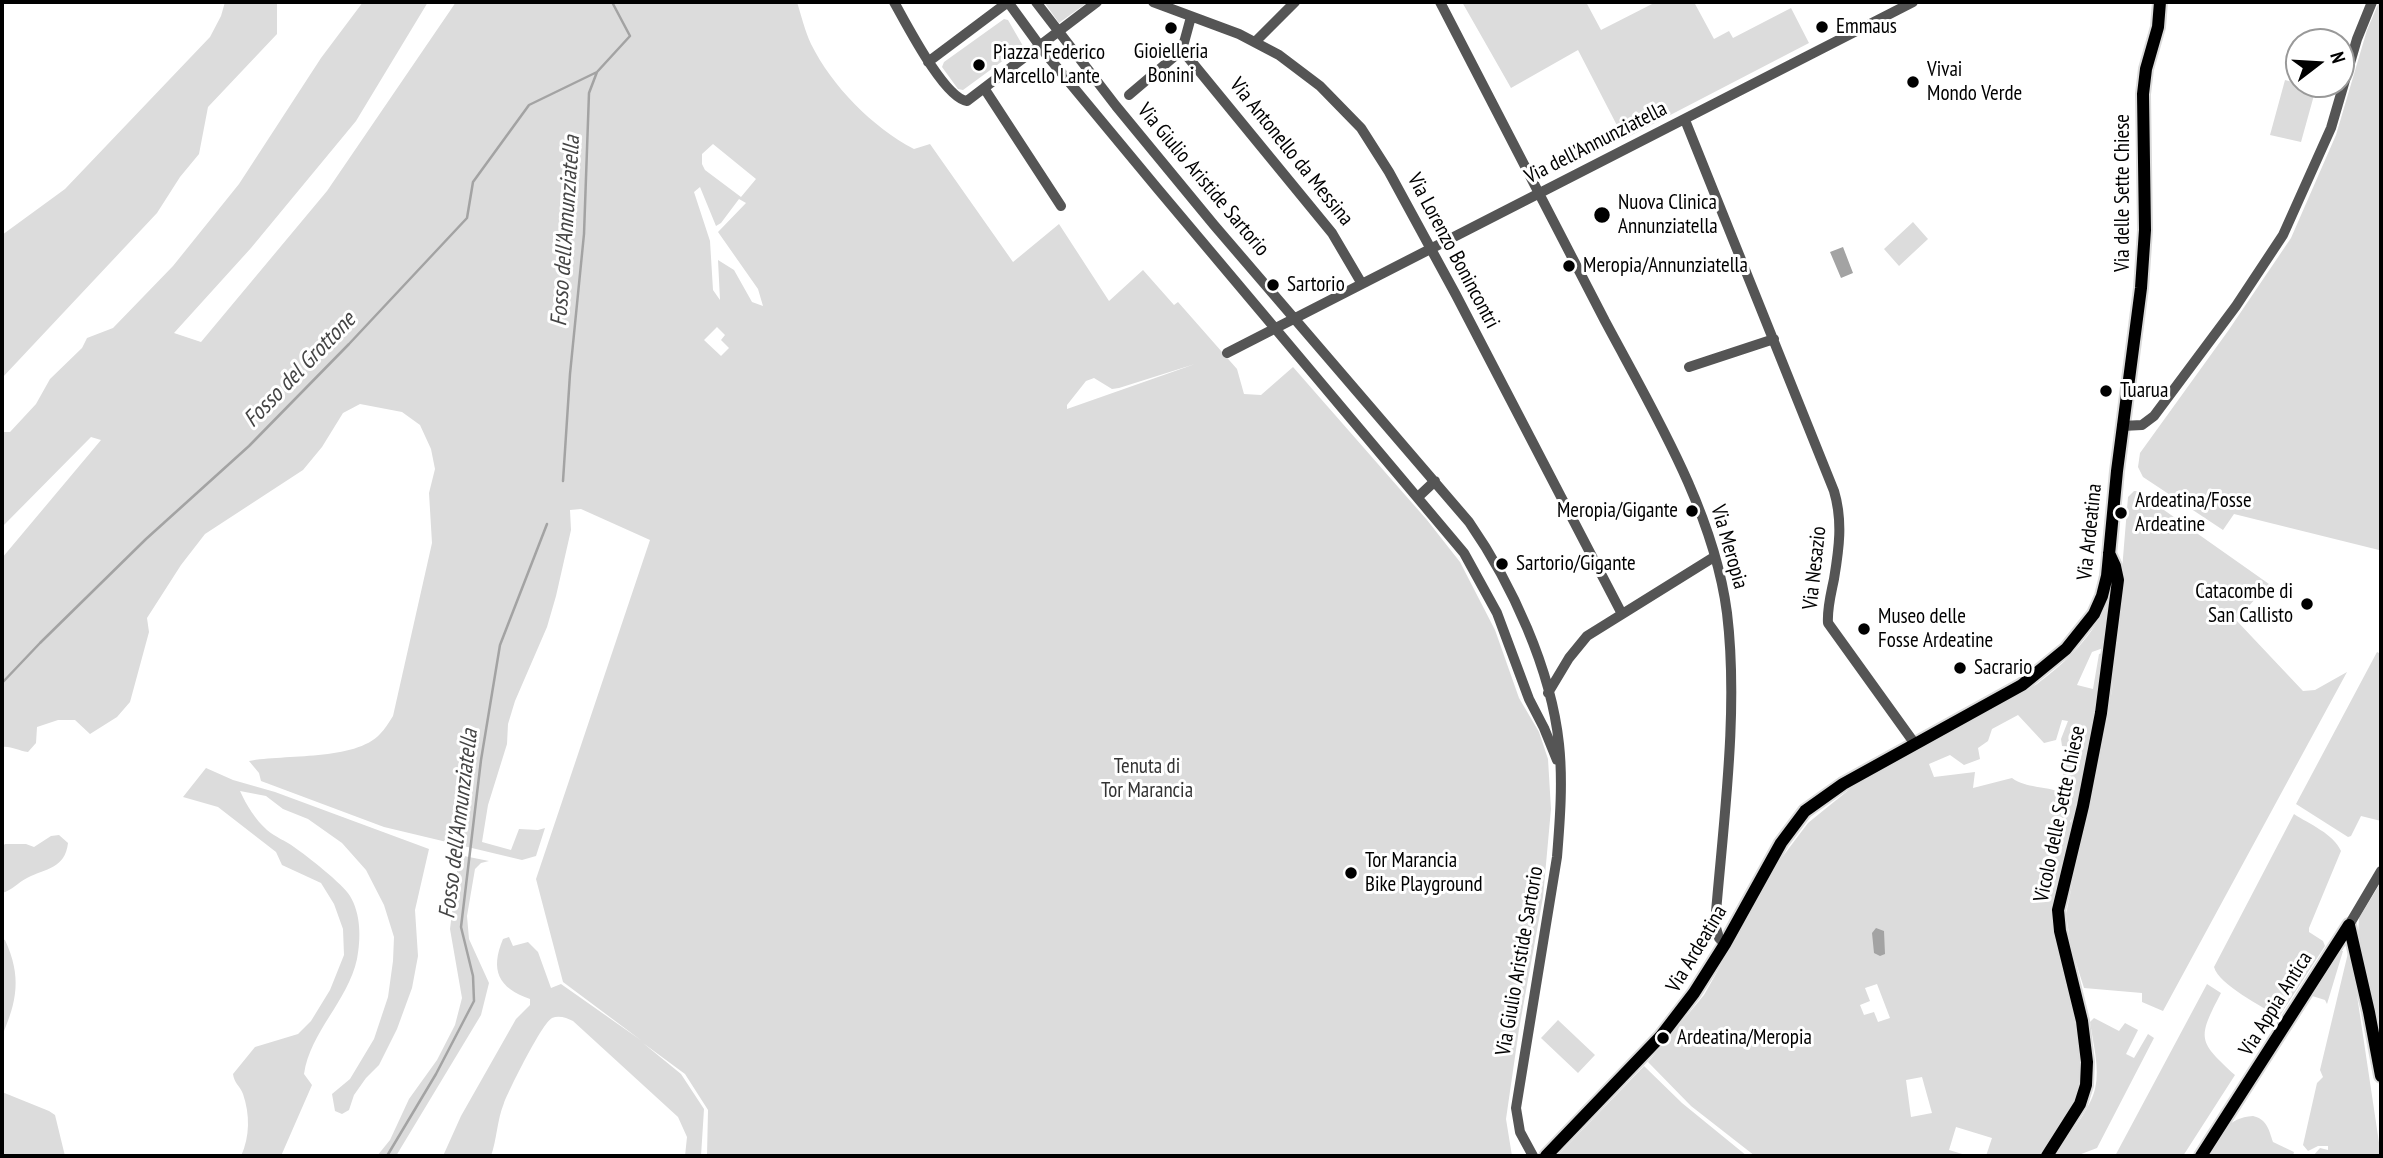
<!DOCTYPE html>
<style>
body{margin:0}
#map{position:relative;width:2383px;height:1158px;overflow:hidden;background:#fff;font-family:"PT Sans Narrow",sans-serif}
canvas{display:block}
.frame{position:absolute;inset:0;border:4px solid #000;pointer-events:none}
.north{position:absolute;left:2285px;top:28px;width:70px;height:70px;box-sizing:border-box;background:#fff;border:2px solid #999;border-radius:50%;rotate:73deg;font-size:19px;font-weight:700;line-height:28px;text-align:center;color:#000}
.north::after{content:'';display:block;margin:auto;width:24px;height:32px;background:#000;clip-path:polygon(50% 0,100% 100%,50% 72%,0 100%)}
</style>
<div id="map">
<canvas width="2383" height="1158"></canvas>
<div class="frame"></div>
<div class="north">N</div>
</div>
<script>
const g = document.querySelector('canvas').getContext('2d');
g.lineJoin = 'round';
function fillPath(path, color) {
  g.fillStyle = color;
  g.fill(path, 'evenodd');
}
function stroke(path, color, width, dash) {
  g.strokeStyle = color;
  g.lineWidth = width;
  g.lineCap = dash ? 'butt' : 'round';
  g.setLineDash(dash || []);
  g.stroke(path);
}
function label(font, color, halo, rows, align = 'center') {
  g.font = font + ' "PT Sans Narrow",sans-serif';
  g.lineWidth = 6;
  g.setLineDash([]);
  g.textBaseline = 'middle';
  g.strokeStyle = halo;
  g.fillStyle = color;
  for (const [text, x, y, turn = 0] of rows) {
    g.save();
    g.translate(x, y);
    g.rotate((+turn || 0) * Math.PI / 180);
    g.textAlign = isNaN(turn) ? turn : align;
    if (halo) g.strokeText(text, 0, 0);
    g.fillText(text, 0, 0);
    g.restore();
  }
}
fillPath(new Path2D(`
 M225,2H277V34L208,107L199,154L180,177L157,213L2,378V235L65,189L210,37L221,16Z
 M363,2H428L356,121L251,248L174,333L201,342L327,191L456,2H797C801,15 805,31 811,44C832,86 872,127 914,149L930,144L1013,262L1059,224L1109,301L1143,270L1174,305L1178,302L1237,369L1244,394L1261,395L1293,367L1427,520L1460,562L1495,630L1519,698L1539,732L1548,759L1551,809L1543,897L1519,1029L1506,1119L1512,1156H707L708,1110L685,1074L643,1043L681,1074L704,1109L701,1156H685L687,1137L678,1117L573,1021C567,1018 559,1015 552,1018C542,1023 509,1090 504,1103C497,1120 497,1139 491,1156H443L461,1116L516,1019L530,1005V999C498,988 490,970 503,939L509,937L513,946L528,942L538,952L551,988L561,984L642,1041L563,982L536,879L650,540L581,509L570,510L571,530L556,596L547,627L515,701L508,724L507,744L488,805L482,842L511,850L519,829L538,830L545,828L536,856L522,860L384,827L261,781L259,773L249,761C285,754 355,761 380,734C385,729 389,722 393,716L432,543L429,493L435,469L431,449L420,425L402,412L360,404L343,413L322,447L303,470L205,534L181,565L147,618L149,632L130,702L117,717L90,734L75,720H58L37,727L36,743L28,752C18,751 12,746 2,747V558L101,440L91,437L2,527V432H10L36,404L50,379L82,348L87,338L113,328L173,266L239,184L321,58ZM713,144L756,179L741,197L705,170L702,164V154ZM700,187L716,226L721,223L739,199L746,203L718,232L758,289L763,306L752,302L734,270L718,260L720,300L713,290L710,241L694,192ZM717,327L725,335L721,340L729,348L721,356L704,340ZM1195,364L1067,409V405L1086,381L1094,378L1112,389L1119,388Z
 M1044,2H1088L1059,23Z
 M1462,2H1586L1601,30L1656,2H1694L1714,39L1729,31L1733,38L1791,8L1809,43L1624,139L1578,50L1511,88Z
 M2379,2H2381V546L2379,550L2234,514L2223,530L2143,477L2138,467L2140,453L2228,331L2291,238L2336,135L2367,30Z
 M1004,19L1008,20L1023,46L963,90L958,89L942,67L944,62Z
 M2285,80L2316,88L2301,142L2270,135Z
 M1913,222L1928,239L1899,266L1884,249Z
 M2134,491H2137L2269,584L2236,620L2303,691L2315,690L2347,672L2163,1011L2142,1002V993L2084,988L2071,947L2066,914L2112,691L2128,497Z
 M2109,602L2106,647L2092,652L2077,685L2093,689L2099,654L2106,652L2078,812L2070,821L2074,829L2056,897L2077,1006L2084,1065L2079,1099L2042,1156H1986L1992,1138L1956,1127L1949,1150L1969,1156H1755L1691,1106L1648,1062L1704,995L1780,860L1808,823L1851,788L2037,684C2070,659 2090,638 2109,602ZM2018,715L2044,743L2056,740L2062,720L2068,721L2061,739L2062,746L2082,748L2077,764L2069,763V760L2065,759L2061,793C2045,785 2027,789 2012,778L1973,788L1975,772L1934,777L1929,764L1950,755L1964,765L1980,759L1978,748L1988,741L1992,729ZM1877,984L1890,1018L1878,1022L1874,1012L1864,1015L1860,1005L1870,1001L1865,988ZM1922,1077L1932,1113L1911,1117L1906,1080Z
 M2377,652L2381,654V821L2361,816L2351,836L2348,837L2296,804Z
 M206,768L233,780L275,792L429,849L415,910L418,956L412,988L397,1029L379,1065L366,1078L354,1095L349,1110L342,1114L335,1111L332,1094L350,1079L374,1039L388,997L393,961L394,937L384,905L366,870L342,843L308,819L283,809L266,796L240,791C247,806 255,819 267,830C275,837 286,841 294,847C307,856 343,884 350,896C361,914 361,939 357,959C348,1001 310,1032 304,1074L312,1085L281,1156H241C250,1137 250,1114 243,1094C240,1086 234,1083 233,1074L255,1047L298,1034L311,1021L330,990L344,955L343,929L334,904L321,883L282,865L276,852L218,807L183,797Z
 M2294,814C2309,824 2334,834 2341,851L2309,928V932L2323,941L2325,946L2279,1017C2263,1007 2219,985 2214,967Z
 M59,835L68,843C65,869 46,868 27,878C17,883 13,890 2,893V847L5,844H26L34,847L51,836Z
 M459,855L489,861L481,863L475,869L467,916L469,939L489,983L481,1015L396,1156H377L390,1140L409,1099L437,1060L455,1025L462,998L450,929Z
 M2381,882V1029L2358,936L2359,918Z
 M2,939L5,940C22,977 17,1001 2,1036Z
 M2337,951H2343L2327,1004L2325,1000L2309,995Z
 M2348,953L2351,955L2381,1156H2313L2320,1148L2328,1150V1146H2318L2308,1151L2303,1145L2317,1083L2323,1077L2320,1070Z
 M2207,984L2221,993C2197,1039 2198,1041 2235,1075L2183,1156H2115Z
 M2094,1018L2119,1031L2125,1023L2138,1030L2126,1054L2134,1058L2148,1034L2154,1038L2097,1148L2076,1156H2054C2066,1138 2090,1110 2095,1089C2100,1068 2093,1043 2090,1022Z
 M1558,1020L1595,1055L1578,1073L1541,1038Z
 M1644,1066L1682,1103L1747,1156H1557Z
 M2,1092L49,1111L55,1115L65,1156H2Z
 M2253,1116C2267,1119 2269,1130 2273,1142L2294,1152L2293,1156H2213L2207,1152C2222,1133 2227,1118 2253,1116Z`), '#dcdcdc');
fillPath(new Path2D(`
 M1843,247L1853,273L1841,278L1830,252Z
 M1876,928L1884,931L1885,954L1880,956L1874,953L1872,933Z`), '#a3a3a3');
stroke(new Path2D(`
 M563,481L570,374L584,234L589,93L597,72L630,36L612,2
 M2,683L40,643L146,539L249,446L349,344L467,218L473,182L529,105L597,72
 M387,1156L436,1074L474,1001L473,976L461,927L481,760L500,645L547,524`), '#a3a3a3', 2.5);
const major = new Path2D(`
 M2349,925L2369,1012L2381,1076
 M1546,1156L1661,1036L1694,993L1725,944L1781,843L1805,811L1843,784L2022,685L2066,649L2094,614L2102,596L2107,576L2117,471L2141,288L2145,230L2143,94L2146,69L2158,27L2160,2
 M2047,1156L2080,1104L2086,1085L2087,1062L2082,1021L2060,931L2058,910L2083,806L2101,713L2118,580L2115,566L2109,553
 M2201,1156L2349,925`);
stroke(major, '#dbdbdb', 16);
stroke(new Path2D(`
 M894,2C906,23 944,98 967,101L1097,2
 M1008,2L1045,53L1157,188L1464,553L1497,613L1529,699L1544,728L1557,760
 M1036,2L1116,106L1214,225L1469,522C1512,584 1551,669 1559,744C1563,781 1560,820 1557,857L1516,1108L1520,1132L1533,1156
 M1153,2L1239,34L1279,55L1320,86L1361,128L1389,172L1456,295L1622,614
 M1440,2C1495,109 1550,215 1605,321C1653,411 1714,511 1727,613C1739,712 1723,824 1715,924L1719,938L1725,944
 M1255,42L1295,2
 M1182,50L1332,233L1362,284
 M928,62L1008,2
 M984,88L1061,206
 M1129,95L1182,50L1191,17
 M1685,120L1834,491C1843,521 1839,549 1834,579C1831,594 1827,608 1828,623L1915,744
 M1227,353L1913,2
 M1689,367L1774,339
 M2122,426L2142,425L2154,416L2236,306L2283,235L2331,128L2357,39L2372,2
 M1418,497L1435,481
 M1548,693L1569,658L1587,636L1714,557
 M2349,925L2381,871`), '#555', 10);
stroke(major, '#000', 12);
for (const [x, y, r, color] of [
 [1822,27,7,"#000"],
 [1171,28,7,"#000"],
 [979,65,7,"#000"],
 [1913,82,7,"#000"],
 [1602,215,9,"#000"],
 [1569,266,7,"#000"],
 [1273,285,7,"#000"],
 [2106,391,7,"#000"],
 [1692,511,7,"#000"],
 [2121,513,7,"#000"],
 [1502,564,7,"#000"],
 [2307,604,7,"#000"],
 [1864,629,7,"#000"],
 [1960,668,7,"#000"],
 [1351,873,7,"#000"],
 [1663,1038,7,"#000"]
]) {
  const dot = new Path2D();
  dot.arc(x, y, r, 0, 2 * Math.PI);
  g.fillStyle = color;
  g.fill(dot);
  stroke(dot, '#fff', 2.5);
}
label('21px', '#000', '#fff', [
 ["Emmaus",1836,27],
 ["Gioielleria",1171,52,"center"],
 ["Bonini",1171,76,"center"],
 ["Piazza Federico",993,53],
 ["Marcello Lante",993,77],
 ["Vivai",1927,70],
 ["Mondo Verde",1927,94],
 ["Nuova Clinica",1618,203],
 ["Annunziatella",1618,227],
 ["Meropia/Annunziatella",1583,266],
 ["Sartorio",1287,285],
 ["Tuarua",2120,391],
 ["Ardeatina/Fosse",2135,501],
 ["Ardeatine",2135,525],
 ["Meropia/Gigante",1678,511,"right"],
 ["Sartorio/Gigante",1516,564],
 ["Catacombe di",2293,592,"right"],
 ["San Callisto",2293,616,"right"],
 ["Museo delle",1878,617],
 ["Fosse Ardeatine",1878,641],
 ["Sacrario",1974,668],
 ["Tor Marancia",1365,861],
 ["Bike Playground",1365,885],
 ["Ardeatina/Meropia",1677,1038]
], 'left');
label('21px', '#000', '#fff', [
 ["Via dell'Annunziatella",1596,143,-27],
 ["Via Antonello da Messina",1291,152,51],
 ["Via Giulio Aristide Sartorio",1203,180,50],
 ["Via delle Sette Chiese",2123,193,-90],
 ["Via Lorenzo Bonincontri",1453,251,62],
 ["Via Ardeatina",2090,532,-84],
 ["Via Meropia",1729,547,74],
 ["Via Nesazio",1815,568,-84],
 ["Vicolo delle Sette Chiese",2060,814,-78],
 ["Via Ardeatina",1697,949,-59],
 ["Via Giulio Aristide Sartorio",1520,961,-80],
 ["Via Appia Antica",2276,1004,-58]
]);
label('21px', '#333', '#fff', [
 ["Tenuta di",1147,767],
 ["Tor Marancia",1147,791]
]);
label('italic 23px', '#444', '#fff', [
 ["Fosso dell'Annunziatella",566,231,-86],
 ["Fosso del Grottone",300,370,-46],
 ["Fosso dell'Annunziatella",459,824,-83]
]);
</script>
